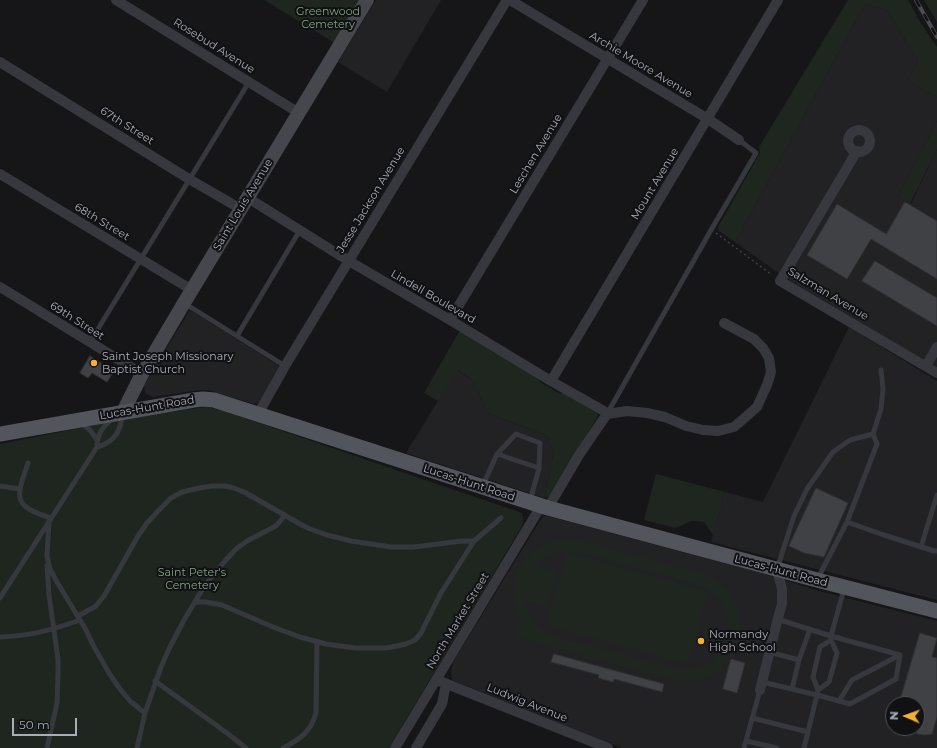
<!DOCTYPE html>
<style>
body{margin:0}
#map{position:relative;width:937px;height:748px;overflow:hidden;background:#161618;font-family:Montserrat,sans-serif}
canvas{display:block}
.north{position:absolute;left:885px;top:696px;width:40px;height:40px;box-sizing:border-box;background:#111113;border:1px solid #4d4f55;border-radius:50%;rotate:272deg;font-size:11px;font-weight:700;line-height:16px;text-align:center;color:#a8adb8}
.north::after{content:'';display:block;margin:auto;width:14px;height:18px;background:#f2b134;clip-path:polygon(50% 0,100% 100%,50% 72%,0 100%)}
.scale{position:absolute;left:12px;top:718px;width:65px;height:18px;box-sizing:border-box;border:2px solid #a8adb8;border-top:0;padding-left:5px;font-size:12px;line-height:14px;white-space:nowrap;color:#a8adb8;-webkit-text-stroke:3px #111113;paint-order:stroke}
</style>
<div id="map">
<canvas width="937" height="748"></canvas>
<div class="north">N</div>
<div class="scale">50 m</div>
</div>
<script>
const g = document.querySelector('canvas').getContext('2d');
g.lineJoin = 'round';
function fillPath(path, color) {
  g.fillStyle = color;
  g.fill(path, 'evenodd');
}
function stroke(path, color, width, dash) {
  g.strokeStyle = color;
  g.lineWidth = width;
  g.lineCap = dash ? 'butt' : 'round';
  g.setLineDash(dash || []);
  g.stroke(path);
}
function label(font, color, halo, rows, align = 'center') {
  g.font = font + ' Montserrat,sans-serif';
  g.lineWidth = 4;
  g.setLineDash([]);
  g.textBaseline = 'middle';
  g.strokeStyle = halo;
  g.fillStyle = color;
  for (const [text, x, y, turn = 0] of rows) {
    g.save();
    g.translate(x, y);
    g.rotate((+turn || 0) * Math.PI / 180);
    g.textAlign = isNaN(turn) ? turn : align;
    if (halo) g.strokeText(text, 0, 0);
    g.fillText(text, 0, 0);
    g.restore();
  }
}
fillPath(new Path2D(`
 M376,0H441L387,92L338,62Z
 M865,4L887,10L918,61L908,81L937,97V121L898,197L911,204L937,149V368L787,279L735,242Z
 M190,310L279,366L258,403L254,404L209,390H201L153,397L148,395L145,392L144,386L147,380Z
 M849,327L937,381V600L711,542L725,492L763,502Z
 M457,370L474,381L487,413L546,435L554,452L544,498L406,453Z
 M544,516H547L761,573L819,591L937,621V748H622L452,680L451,672L453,662L541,519ZM893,704H917V728H893Z`), '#222225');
fillPath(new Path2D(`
 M264,0H360L335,43Z
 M848,0H908L920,22L937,47V97L908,81L918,61L887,10L865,4L735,242L719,231L718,227L760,153L759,147Z
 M924,0H937V22Z
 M937,121V149L910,204L898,197Z
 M460,330L535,374L540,382L560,394L563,392L597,412L598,416L550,497L544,498L554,452L546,435L487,413L474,381L458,370L438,401L424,393Z
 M207,407L221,410L522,513L523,519L522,526L389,748H0V444L145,415Z
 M656,474L725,492L713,535L704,522L692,521L675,528L644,520Z
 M566,540H575L590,543L699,572C763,592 750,684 681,682L515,637L518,626L524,627C505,599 511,563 541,546C549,541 557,540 566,540ZM559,552H566L546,625L688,664L708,592L566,552H573L588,555L696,584C727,594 739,631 716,656C711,661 705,665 698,667C692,669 686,669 679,669L553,636C539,629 527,617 525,601L548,608L558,573L535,566C542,559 550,555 559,552Z`), '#1e261f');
const building = new Path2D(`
 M905,202L937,221V279L871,239L847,279L807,255L837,204L886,234Z
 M875,261L937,298V326L862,281Z
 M90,356L114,371L107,382L92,373L88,378L80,373Z
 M816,488L848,503L824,557L804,553L789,546Z
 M920,633L937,638L932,657L937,658V717L932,734L924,735L917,734V704H899Z
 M554,654L664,684L662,692L614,679L613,682L598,678L599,675L551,662Z
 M731,659L745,663L737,693L723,689Z`);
fillPath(building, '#404145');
stroke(building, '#303034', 1);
stroke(new Path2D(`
 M716,233L772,275`), '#3d3f44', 1.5, [2, 3]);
stroke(new Path2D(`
 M184,303L285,366
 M237,336L300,230
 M90,342L249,82
 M607,414L711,230L756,153L739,140
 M81,423L90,430L97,440
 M873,434L877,444L847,522L881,534L934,551H937
 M97,447C115,442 121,431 122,414
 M497,454L516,434L540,443L539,468
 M28,463C16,498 12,506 51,518
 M483,485L497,454L539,468L530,501
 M0,486L20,489
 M49,522L47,556L50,569L57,582L86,630L93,645L109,673L120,689L130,701L145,713
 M921,547L937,495
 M47,565L49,595L58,659V674L57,703L47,748
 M777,569L794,516L807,489L833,452L850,440L873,434L881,409L883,389L881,370
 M818,578L847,522
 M0,598L97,447C97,435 103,426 112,419
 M195,602H206L222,605L273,627L300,637L326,644L355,648H385L397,646L406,644L415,640L421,633L441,593L474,541L501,518
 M78,616L96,606L104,596L138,536L147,523L159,510L171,498L182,492L199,488L212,486H225L234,488L246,493L300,524L310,529L327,535L351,541L391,547H414L462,541H474
 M777,619L831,636L900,655L896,679L850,704L817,695L818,690L813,677L820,647L831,640
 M0,637C30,636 52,630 80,620
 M769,652L799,660L810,629
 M155,681L227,733L246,748
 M762,682L817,695L804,748
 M792,689L799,660
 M818,690L829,682L837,653L831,640V636L844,589
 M839,701L852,680L900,655
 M752,718L808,732
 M746,741L777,748
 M137,748L145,713L161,667L169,649L184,620L205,585L225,561L236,549L247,541L272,528L277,525L285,515
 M283,748C299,740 311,732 316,713L317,642
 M744,748L760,690`), '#37383d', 5);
stroke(new Path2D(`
 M116,0L299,113
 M510,0L708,119L739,140
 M0,62L189,179L241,209
 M848 141a11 11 0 1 1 22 0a11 11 0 1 1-22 0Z
 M857,151L780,281L937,373
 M0,174L192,290
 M248,198L349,261L450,320L551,381L604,411L607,414
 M0,287L142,374
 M450,320L643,0
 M926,366L937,347
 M551,381L778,0
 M258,414L285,366L507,0
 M607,414L627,411L647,413L665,417L686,426L703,430L718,431L734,427L741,421L757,407L767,385L771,372L769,358L763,348L754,339L724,323
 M548,508L579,455L607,414
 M437,680L608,748
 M760,690L778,618L782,604V589L777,570
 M395,748L541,506
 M416,748L442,704L446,684`), '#37383d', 10);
stroke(new Path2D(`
 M123,412L142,374L184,303L367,0`), '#45474d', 14);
stroke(new Path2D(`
 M0,434L194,400L203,399L214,400L548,508L817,580L937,611`), '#53555c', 15);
const rail = new Path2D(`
 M916,0L937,37`);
stroke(rail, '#4a4c52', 4);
stroke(rail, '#111113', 2.5, [8]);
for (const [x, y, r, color] of [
 [94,363,4,"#f2b134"],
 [701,641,4,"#f2b134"]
]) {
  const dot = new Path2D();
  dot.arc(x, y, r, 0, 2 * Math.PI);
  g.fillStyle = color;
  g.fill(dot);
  stroke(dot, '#111113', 1.5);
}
label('11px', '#7fa381', '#111113', [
 ["Greenwood",328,12],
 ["Cemetery",328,25],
 ["Saint Peter's",192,573],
 ["Cemetery",192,586]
]);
label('11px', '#a8adb8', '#111113', [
 ["Rosebud Avenue",214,46,32],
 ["Archie Moore Avenue",641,65,31],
 ["67th Street",127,126,32],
 ["Leschen Avenue",536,154,-59],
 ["Mount Avenue",655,184,-59],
 ["Jesse Jackson Avenue",371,200,-59],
 ["Saint Louis Avenue",243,205,-59],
 ["68th Street",102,222,31],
 ["Salzman Avenue",828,294,31],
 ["Lindell Boulevard",433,297,30],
 ["69th Street",77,321,32],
 ["Lucas-Hunt Road",147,408,-10],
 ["Lucas-Hunt Road",469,483,18],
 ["Lucas-Hunt Road",781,571,15],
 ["North Market Street",458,621,-59],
 ["Ludwig Avenue",527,703,22]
]);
label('11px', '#a8adb8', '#111113', [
 ["Saint Joseph Missionary",102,357],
 ["Baptist Church",102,370],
 ["Normandy",709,635],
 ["High School",709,648]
], 'left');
</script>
